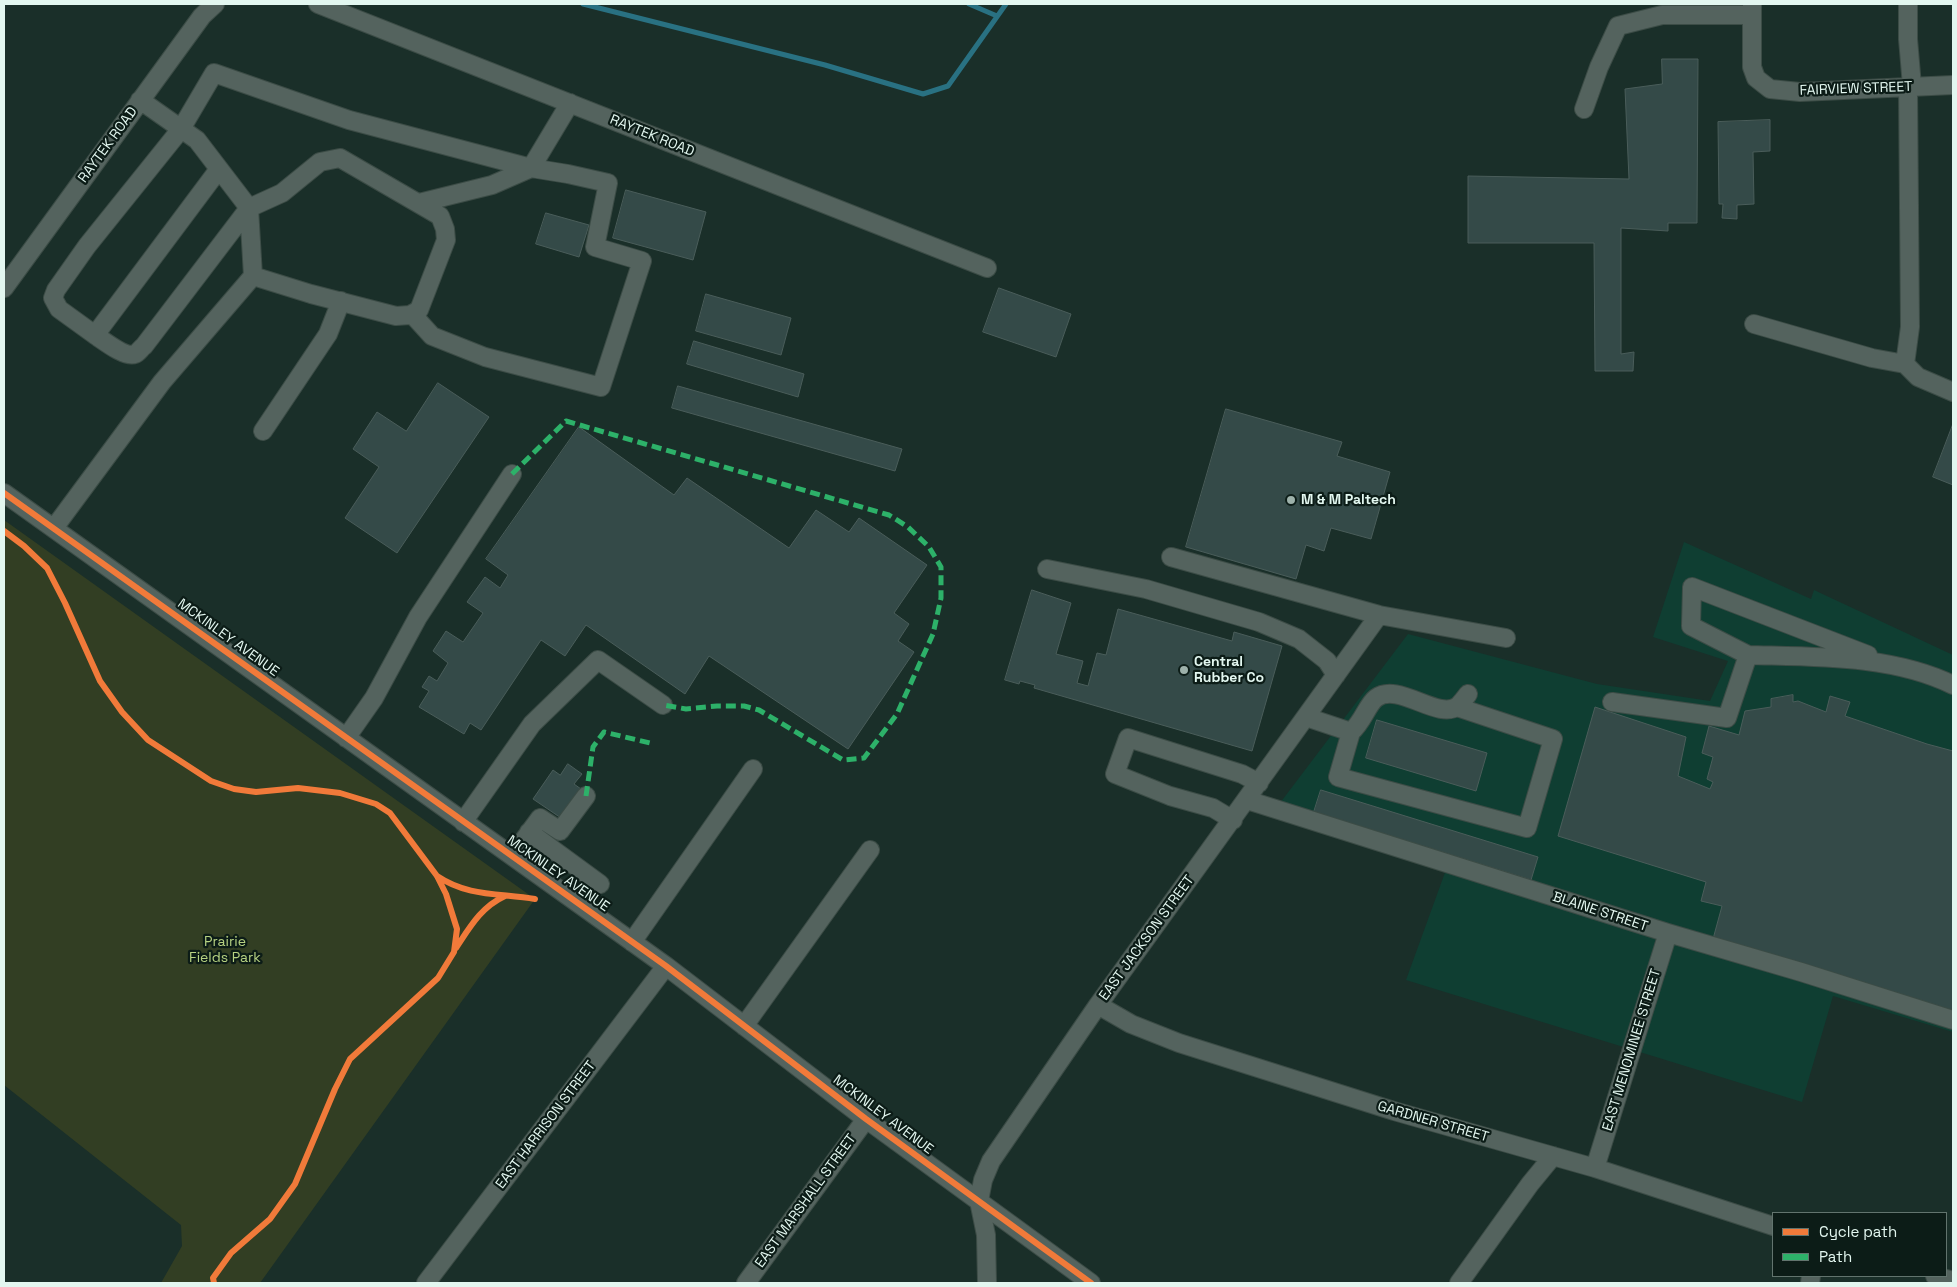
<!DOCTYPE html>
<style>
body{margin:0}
#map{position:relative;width:1957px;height:1287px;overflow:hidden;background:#1a2f29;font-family:"Space Grotesk",sans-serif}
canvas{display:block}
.frame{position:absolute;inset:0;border:5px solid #e3f7f0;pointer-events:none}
.legend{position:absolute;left:1772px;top:1212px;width:175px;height:65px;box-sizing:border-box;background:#0c1c17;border:1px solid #62746e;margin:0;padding:6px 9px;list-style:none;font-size:15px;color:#e3f7f0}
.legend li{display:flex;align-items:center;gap:10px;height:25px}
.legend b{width:25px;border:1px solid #62746e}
</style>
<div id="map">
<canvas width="1957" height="1287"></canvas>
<div class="frame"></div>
<ul class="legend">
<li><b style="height:6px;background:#f17a3a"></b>Cycle path</li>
<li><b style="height:6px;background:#2db169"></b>Path</li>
</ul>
</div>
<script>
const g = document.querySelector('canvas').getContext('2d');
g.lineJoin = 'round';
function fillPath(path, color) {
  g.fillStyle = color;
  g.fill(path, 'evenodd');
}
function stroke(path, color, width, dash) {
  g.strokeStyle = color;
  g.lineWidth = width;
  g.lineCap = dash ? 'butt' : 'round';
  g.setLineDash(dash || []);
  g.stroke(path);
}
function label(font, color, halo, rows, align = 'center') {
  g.font = font + ' "Space Grotesk",sans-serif';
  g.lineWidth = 4.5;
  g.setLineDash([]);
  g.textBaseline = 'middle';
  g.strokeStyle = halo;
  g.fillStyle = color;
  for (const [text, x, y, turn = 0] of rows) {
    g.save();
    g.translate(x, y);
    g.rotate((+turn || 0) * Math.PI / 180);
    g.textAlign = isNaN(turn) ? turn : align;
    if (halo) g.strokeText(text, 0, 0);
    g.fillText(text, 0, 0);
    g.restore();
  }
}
fillPath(new Path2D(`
 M1684,542L1811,599L1814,590L1953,655V1032L1833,996L1802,1102L1406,980L1451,856L1280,803L1408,634L1597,684L1710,701L1728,661L1653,637Z`), '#0f3e32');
fillPath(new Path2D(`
 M4,520L535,899L260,1283H161L182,1246L181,1225L4,1085Z`), '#323e23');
stroke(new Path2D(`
 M583,4L825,65L923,94L948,86L1006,4
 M969,4L997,16`), '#297182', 5);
const building = new Path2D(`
 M1662,59H1698L1697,223H1668V231L1621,228V354L1634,352L1633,371H1595L1594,243H1468V176L1629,179L1625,89L1662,84Z
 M1770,120V151L1753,152L1754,204L1737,205V219L1722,218L1723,204H1719L1718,122Z
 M626,190L706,212L693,260L613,238Z
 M546,213L589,225L579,257L536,244Z
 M999,288L1071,314L1056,357L983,332Z
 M706,294L791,318L781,355L696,331Z
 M694,341L804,374L798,397L687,364Z
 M438,383L489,417L397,553L345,518L379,467L353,449L377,412L406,431Z
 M678,386L902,449L895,471L672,408Z
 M1226,409L1342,442L1337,456L1390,472L1371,539L1331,528L1324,551L1306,545L1296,579L1186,547Z
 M1953,424V485L1933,477Z
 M579,427L674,495L687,478L789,548L816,510L849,532L859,518L927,565L894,613L909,624L898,641L914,652L848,749L709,656L685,694L586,625L565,656L541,640L481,730L470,723L464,734L419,707L429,691L422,687L429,676L437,681L448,663L433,651L446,631L463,642L483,613L467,602L485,577L500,588L508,575L486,559Z
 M1032,590L1071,603L1056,654L1083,661L1077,683L1088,686L1097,653L1106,655L1118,609L1232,641L1234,632L1282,646L1252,751L1034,688L1035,685L1020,681L1019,684L1005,680Z
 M1793,695V702L1798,701L1826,712L1830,696L1850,702L1845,716L1927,744L1953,751V1012L1713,939L1722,906L1701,901L1706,882L1558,836L1595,707L1686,737L1678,776L1710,789L1713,782L1707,779L1713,757L1702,753L1709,726L1739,735L1745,711L1771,707V699Z
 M1377,720L1487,753L1476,791L1366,758Z
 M568,764L582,774L574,784L581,789L561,818L533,799L553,770L560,775Z
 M1321,790L1538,857L1531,880L1314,812Z`);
fillPath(building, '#344a48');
stroke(building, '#4a5d5a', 1);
const minor = new Path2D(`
 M318,4L987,268
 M1752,4V67L1756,78L1770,89L1800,92L1953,85
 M1908,4V39L1912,86
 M1908,86L1910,327L1905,364L1918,377L1953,392
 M1584,109L1599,67L1618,26L1662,15H1752
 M219,169L95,335L59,309L53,298L56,290L87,246L181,129L214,73L349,120L531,168L568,174L608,183L595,247L642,261L601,387L485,357L432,336L412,314
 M419,203L492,185L531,168L570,103
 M4,288L202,16L215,4
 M1754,324L1872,358L1905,364
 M95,335C103,340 125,358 135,354C138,353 141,348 144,346L249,208L282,193L320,162L340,158L440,216L445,229L446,240L419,310L410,315L396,316L311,294L253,276
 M263,431L328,334L341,301
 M4,493L666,966L866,1119L1091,1283
 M54,528L162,382L253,276L249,208L197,140L140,100
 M1171,557L1379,615L1506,638
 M1047,569L1146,589L1259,622L1299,639L1327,661L1336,675
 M1748,655L1691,626L1692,587L1868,655
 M1612,702L1727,718L1748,655C1815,657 1892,655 1953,685
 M1306,717L1351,732C1363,722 1367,705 1376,698C1398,681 1438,721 1458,706C1461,703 1465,698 1468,694
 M1351,732L1338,777L1527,828L1553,739L1457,707
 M346,738L374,698L418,617L512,474
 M1247,800L1668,933L1801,972L1953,1020
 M1233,820L1213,808L1170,796L1115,774L1128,738L1242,774L1259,783
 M463,822L532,724L598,660L663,705
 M529,832L600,884
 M512,856L540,818L560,831L586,796
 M632,942L753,769
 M1098,1005L1131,1024L1179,1043L1394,1111L1595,1168L1773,1226
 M744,1026L870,850
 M1595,1168L1668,933
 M1935,1276L1953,1281
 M426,1283L666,966
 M746,1283L866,1119
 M987,1283L986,1235L979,1201L983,1180L991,1161L1098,1005L1379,615
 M1459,1283L1530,1184L1553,1156
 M1810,1283L1811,1276`);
stroke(minor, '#3c4c46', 20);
stroke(minor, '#54635e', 18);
stroke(new Path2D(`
 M512,474L566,421L889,515L908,527L929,547L941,567V598L933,634L897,714L864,758L843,760L759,710L744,706H717L686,709L663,705
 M586,796L593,747L604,732L650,743`), '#2db169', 5, [10, 5]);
stroke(new Path2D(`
 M4,493L666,966L866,1119L1091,1283
 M4,531L24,546L47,568L65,603L100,681L122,712L148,740L211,781L234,789L256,792L298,788L340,793L376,804L390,813L437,876L446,894L457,929L454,952L438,978L350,1059L335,1089L295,1184L270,1219L231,1253L213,1278L214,1283
 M437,876C468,897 500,893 535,899
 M456,948C470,927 481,907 505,896`), '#f17a3a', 6);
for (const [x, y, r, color] of [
 [1291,500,5,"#9db1aa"],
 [1184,670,5,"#9db1aa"]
]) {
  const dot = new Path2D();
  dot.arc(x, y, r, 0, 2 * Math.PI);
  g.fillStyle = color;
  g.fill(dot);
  stroke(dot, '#0c1c17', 2);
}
label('14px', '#e3f7f0', '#0c1c17', [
 ["FAIRVIEW STREET",1856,89,-2],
 ["RAYTEK ROAD",652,136,22],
 ["RAYTEK ROAD",108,145,-54],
 ["MCKINLEY AVENUE",228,638,36],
 ["MCKINLEY AVENUE",558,874,35],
 ["BLAINE STREET",1600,912,18],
 ["EAST JACKSON STREET",1147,938,-54],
 ["EAST MENOMINEE STREET",1632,1050,-73],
 ["MCKINLEY AVENUE",883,1115,37],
 ["GARDNER STREET",1433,1122,16],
 ["EAST HARRISON STREET",546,1125,-53],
 ["EAST MARSHALL STREET",806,1201,-54]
]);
label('bold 14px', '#e3f7f0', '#0c1c17', [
 ["M & M Paltech",1301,500],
 ["Central",1194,662],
 ["Rubber Co",1194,678]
], 'left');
label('14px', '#b7d282', '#0c1c17', [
 ["Prairie",225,942],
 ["Fields Park",225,958]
]);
</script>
